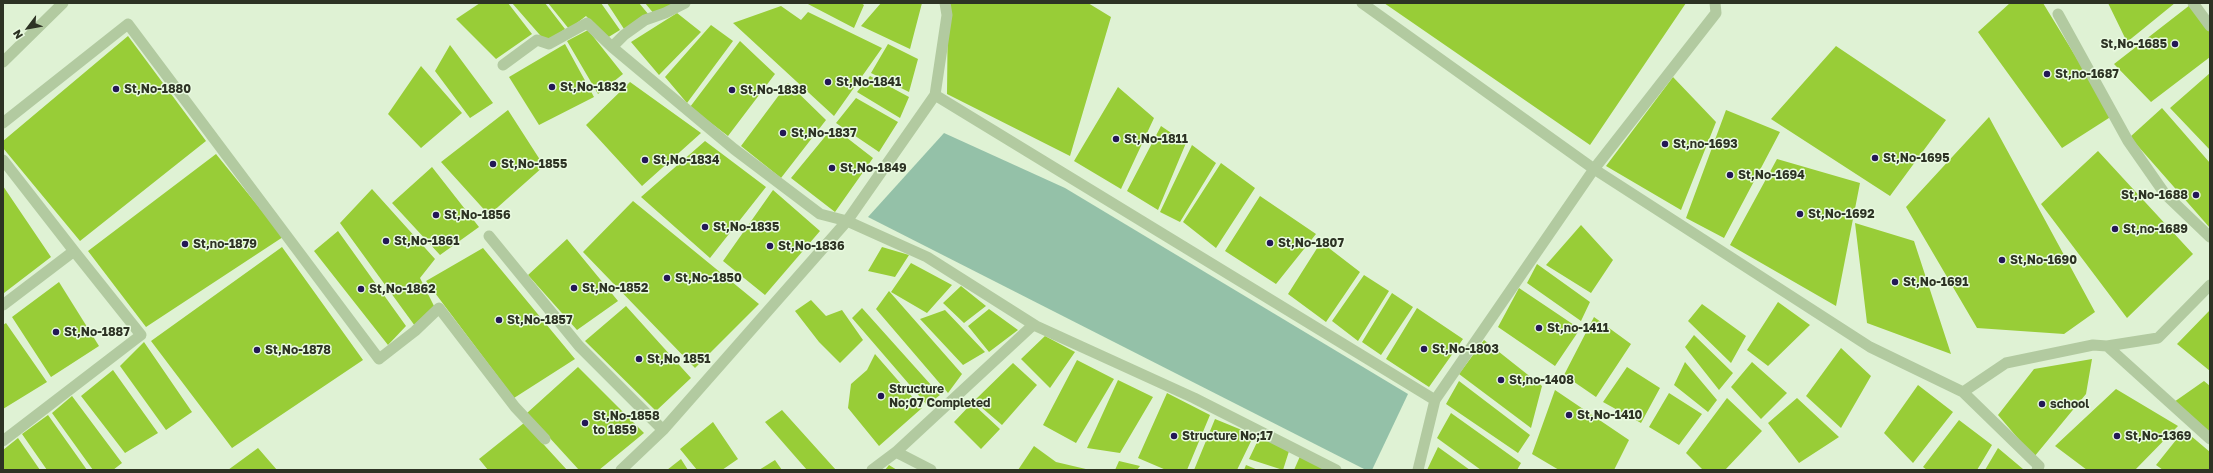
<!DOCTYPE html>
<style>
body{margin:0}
#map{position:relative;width:2213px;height:473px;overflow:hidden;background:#dff2d4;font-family:"Golos Text",sans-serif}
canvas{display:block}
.frame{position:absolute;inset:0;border:4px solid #2d3324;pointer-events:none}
.north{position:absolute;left:8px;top:8px;width:40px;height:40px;-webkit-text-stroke:3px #e9fae0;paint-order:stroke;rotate:238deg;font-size:11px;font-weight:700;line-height:16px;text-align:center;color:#2d3324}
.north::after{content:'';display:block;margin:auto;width:14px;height:18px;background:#2d3324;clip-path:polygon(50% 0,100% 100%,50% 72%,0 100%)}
</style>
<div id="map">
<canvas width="2213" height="473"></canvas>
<div class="frame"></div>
<div class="north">N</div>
</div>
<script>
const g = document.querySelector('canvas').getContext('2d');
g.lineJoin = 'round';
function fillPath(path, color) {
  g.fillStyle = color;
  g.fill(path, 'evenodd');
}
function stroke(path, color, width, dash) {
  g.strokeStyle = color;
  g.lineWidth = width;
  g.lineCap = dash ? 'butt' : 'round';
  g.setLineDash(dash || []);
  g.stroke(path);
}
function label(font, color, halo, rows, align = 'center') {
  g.font = font + ' "Golos Text",sans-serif';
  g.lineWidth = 3;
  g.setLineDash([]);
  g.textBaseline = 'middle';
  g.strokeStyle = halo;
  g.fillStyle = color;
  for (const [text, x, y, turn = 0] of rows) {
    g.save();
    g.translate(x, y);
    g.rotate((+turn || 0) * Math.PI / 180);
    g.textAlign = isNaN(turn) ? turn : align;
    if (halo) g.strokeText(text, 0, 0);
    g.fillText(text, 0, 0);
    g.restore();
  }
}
fillPath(new Path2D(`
 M944,133L1065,188L1408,394L1372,470H1366L868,217Z`), '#94c1a8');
fillPath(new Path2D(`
 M480,3H508L532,34L496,59L456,19Z
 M512,3H545L565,29L546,42Z
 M548,3H601L620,30L607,38L586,16L569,29Z
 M607,3H639L649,15L624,29Z
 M645,3H679L655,15Z
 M806,3H861L864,5L854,28Z
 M881,3H922L910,49L861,26Z
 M948,3H1088L1111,17L1070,156L947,94Z
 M1384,3H1686L1590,145Z
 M2010,3H2043L2112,116L2062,148L1978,32Z
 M2108,3H2175L2127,42Z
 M2190,5L2210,31V57L2151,102L2114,64Z
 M781,6L801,20L808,12L882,48L834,116L733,23Z
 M677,13L701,32L659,75L631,42Z
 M711,25L733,41L687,103L665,77Z
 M588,30L623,74L598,94L567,41Z
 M128,36L206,141L80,241L3,148V141Z
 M740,41L775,74L728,136L690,107Z
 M565,44L594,97L539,125L509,77Z
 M888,44L918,59L909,92L871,73Z
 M450,45L493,103L470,118L435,71Z
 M1836,46L1946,120L1890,196L1771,119Z
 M421,66L462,113L421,148L388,114Z
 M2210,73V150L2170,108Z
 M870,76L909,97L900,118L857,92Z
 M1673,77L1716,122L1681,210L1606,166Z
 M630,82L701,133L642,186L586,125Z
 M788,83L826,120L781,178L741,146Z
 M1118,87L1154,118L1121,189L1074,161Z
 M856,98L898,122L879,152L836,123Z
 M2162,108L2210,163V228L2130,137Z
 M508,110L544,166L489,215L441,162Z
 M1726,110L1780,132L1724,238L1686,218Z
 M1989,117L2095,312L2064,334L1977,328L1906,207Z
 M1161,126L1186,143L1158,210L1127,191Z
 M833,127L873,158L835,212L791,178Z
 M705,141L766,187L710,258L641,197Z
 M1192,145L1216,163L1180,222L1160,212Z
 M2098,151L2193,254L2127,318L2041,204Z
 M216,154L283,237L146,327L88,251Z
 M1777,159L1860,183L1836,306L1730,245Z
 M1221,163L1255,188L1216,248L1183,222Z
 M432,167L479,227L440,255L392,203Z
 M3,186L51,257L4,293L3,292Z
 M372,189L435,259L420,278L434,306L415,326L340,223Z
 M773,190L820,231L765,295L723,261Z
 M1260,196L1316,234L1276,284L1225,251Z
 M633,201L759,304L695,368L583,252Z
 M1855,223L1914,241L1951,354L1867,323Z
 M1581,225L1613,260L1591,293L1546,265Z
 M338,231L406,326L388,345L314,251Z
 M567,239L618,301L577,330L528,275Z
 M1321,242L1360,272L1326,322L1288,294Z
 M282,247L363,360L232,448L151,341Z
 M882,247L909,255L895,277L868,271Z
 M483,248L575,359L514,398L426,281Z
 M911,263L952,285L927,313L891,292Z
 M1537,264L1590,302L1581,321L1527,283Z
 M1364,275L1389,291L1358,341L1332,321Z
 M59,282L99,346L51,377L12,317Z
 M961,286L986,306L964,323L943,303Z
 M1519,288L1580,329L1555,366L1498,327Z
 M889,291L962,374L948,393L876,309Z
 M1392,293L1413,307L1381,355L1362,342Z
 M811,300L826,316L842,310L863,340L840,363L819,342L795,311Z
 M1778,302L1810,325L1768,366L1747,350Z
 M1702,304L1746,336L1731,363L1688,321Z
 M626,306L691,378L656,411L585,341Z
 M862,308L940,395L927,405L852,318Z
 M1417,308L1463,339L1429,387L1386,359Z
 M989,309L1018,330L989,352L968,326Z
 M945,310L985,352L963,365L920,319Z
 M2210,310V371L2177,344Z
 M1594,317L1631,344L1596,397L1564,375Z
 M6,323L47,382L3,409V325Z
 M1694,335L1733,373L1719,390L1685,347Z
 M1045,336L1075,352L1050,388L1021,359Z
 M1484,340L1542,386L1531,428L1459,374Z
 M144,342L192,412L166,430L120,366Z
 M1841,348L1871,376L1841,428L1806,396Z
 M875,354L922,408L879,446L848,408L851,384L867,370Z
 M2092,359L2086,394L2034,457L1998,415L2034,369Z
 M1077,360L1114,379L1076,443L1043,425Z
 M1685,362L1717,400L1708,412L1674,385Z
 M1752,362L1787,393L1761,419L1731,387Z
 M1013,363L1037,385L1002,425L974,401Z
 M578,367L644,433L599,470H579L527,413Z
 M1627,367L1660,388L1641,423L1603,402Z
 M113,370L158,433L125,453L81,396Z
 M1118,380L1153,397L1120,453L1087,448Z
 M1459,381L1530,435L1518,453L1446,404Z
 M2204,381L2210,386V432L2174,402Z
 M1918,385L1953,412L1913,463L1884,433Z
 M2116,389L2178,426L2135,470H2087L2055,446Z
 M1555,390L1629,440L1614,470H1559L1532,454Z
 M1167,393L1210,415L1187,470H1166L1138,458Z
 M1669,393L1702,414L1679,445L1649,427Z
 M72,396L122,463L113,470H93L52,413Z
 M1727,398L1762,431L1725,470H1703L1686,453Z
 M1797,398L1839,437L1799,463L1768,423Z
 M972,403L1000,429L981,449L954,422Z
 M782,410L836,470H807L765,422Z
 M1451,413L1521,463L1517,470H1481L1437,438Z
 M48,415L87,470H47L22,434Z
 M1215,419L1254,435L1237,470H1194Z
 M1959,420L1992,445L1977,470H1927L1923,467Z
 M713,422L738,459L722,470H697L680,449Z
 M524,423L567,470H488L479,459Z
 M2184,430L2210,452V470H2163L2156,465Z
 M1260,436L1290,448L1283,470L1249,459Z
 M18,438L40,470H3V450Z
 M1034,446L1056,462L1090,470H1018Z
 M1438,447L1470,470H1427Z
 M258,448L277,470H228Z
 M1998,448L2023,469L2022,470H1985Z
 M1301,454L1332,470H1294Z
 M681,459L688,470H667Z
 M775,460L782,470H759Z
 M1119,461L1140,466L1137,470H1115Z
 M889,465L897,470H885Z
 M1246,465L1258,470H1244Z`), '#98cd37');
stroke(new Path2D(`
 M1362,3L1594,169L1870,347L1963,392
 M2193,3L2210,26
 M2058,14L2128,141L2165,194L2210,237
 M612,47L734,149L820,214L847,221L927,257L1036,326L1194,398L1336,470
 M3,62L63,3
 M503,65L537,40L549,44L587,23L612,47L624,35L645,20L665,13L685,3
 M935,95L1435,400
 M3,123L128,24L379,359L415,331L439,308L515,407L545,439
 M3,160L74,251
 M489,236L579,346L663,430
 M2210,285L2158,338L2107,346L2210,439
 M3,305L74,251L141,335L3,441
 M896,452L931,470
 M621,470L663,430L847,221L935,95L947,15L945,3
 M872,470L896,452L1032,326H1036
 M1418,470L1435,400L1594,169L1716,13L1715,3
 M2037,470L2039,466L1963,392L2006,363L2093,345L2107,346`), '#b2caa0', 11);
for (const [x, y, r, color] of [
 [2175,44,4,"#231856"],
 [2047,74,4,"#231856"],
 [828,82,4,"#231856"],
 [552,87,4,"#231856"],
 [116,89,4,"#231856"],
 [732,90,4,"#231856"],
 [783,133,4,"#231856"],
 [1116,139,4,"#231856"],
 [1665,144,4,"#231856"],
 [1875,158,4,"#231856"],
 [645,160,4,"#231856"],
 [493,164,4,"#231856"],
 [832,168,4,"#231856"],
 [1730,175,4,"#231856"],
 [2196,195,4,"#231856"],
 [1800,214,4,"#231856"],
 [436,215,4,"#231856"],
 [705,227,4,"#231856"],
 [2115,229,4,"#231856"],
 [386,241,4,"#231856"],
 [1270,243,4,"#231856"],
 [185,244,4,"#231856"],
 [770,246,4,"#231856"],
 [2002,260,4,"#231856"],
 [667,278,4,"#231856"],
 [1895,282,4,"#231856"],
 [574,288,4,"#231856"],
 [361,289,4,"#231856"],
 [499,320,4,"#231856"],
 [1539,328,4,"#231856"],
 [56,332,4,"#231856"],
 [1424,349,4,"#231856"],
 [257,350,4,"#231856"],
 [639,359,4,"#231856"],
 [1501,380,4,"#231856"],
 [881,396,4,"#231856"],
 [2042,404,4,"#231856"],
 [1569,415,4,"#231856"],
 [585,423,4,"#231856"],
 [1174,436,4,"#231856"],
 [2117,436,4,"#231856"]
]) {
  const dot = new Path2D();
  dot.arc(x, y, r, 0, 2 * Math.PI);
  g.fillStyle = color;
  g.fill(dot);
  stroke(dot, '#e9fae0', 1.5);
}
label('bold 12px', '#2d3324', '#e9fae0', [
 ["St,No-1685",2167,44,"right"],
 ["St,no-1687",2055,74],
 ["St,No-1841",836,82],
 ["St,No-1832",560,87],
 ["St,No-1880",124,89],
 ["St,No-1838",740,90],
 ["St,No-1837",791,133],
 ["St,No-1811",1124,139],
 ["St,no-1693",1673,144],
 ["St,No-1695",1883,158],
 ["St,No-1834",653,160],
 ["St,No-1855",501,164],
 ["St,No-1849",840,168],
 ["St,No-1694",1738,175],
 ["St,No-1688",2188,195,"right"],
 ["St,No-1692",1808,214],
 ["St,No-1856",444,215],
 ["St,No-1835",713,227],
 ["St,no-1689",2123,229],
 ["St,No-1861",394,241],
 ["St,No-1807",1278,243],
 ["St,no-1879",193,244],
 ["St,No-1836",778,246],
 ["St,No-1690",2010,260],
 ["St,No-1850",675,278],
 ["St,No-1691",1903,282],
 ["St,No-1852",582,288],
 ["St,No-1862",369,289],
 ["St,No-1857",507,320],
 ["St,no-1411",1547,328],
 ["St,No-1887",64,332],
 ["St,No-1803",1432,349],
 ["St,No-1878",265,350],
 ["St,No 1851",647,359],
 ["St,no-1408",1509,380],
 ["Structure",889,389],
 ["No;07 Completed",889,403],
 ["school",2050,404],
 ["St,No-1410",1577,415],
 ["St,No-1858",593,416],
 ["to 1859",593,430],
 ["Structure No;17",1182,436],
 ["St,No-1369",2125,436]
], 'left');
</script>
